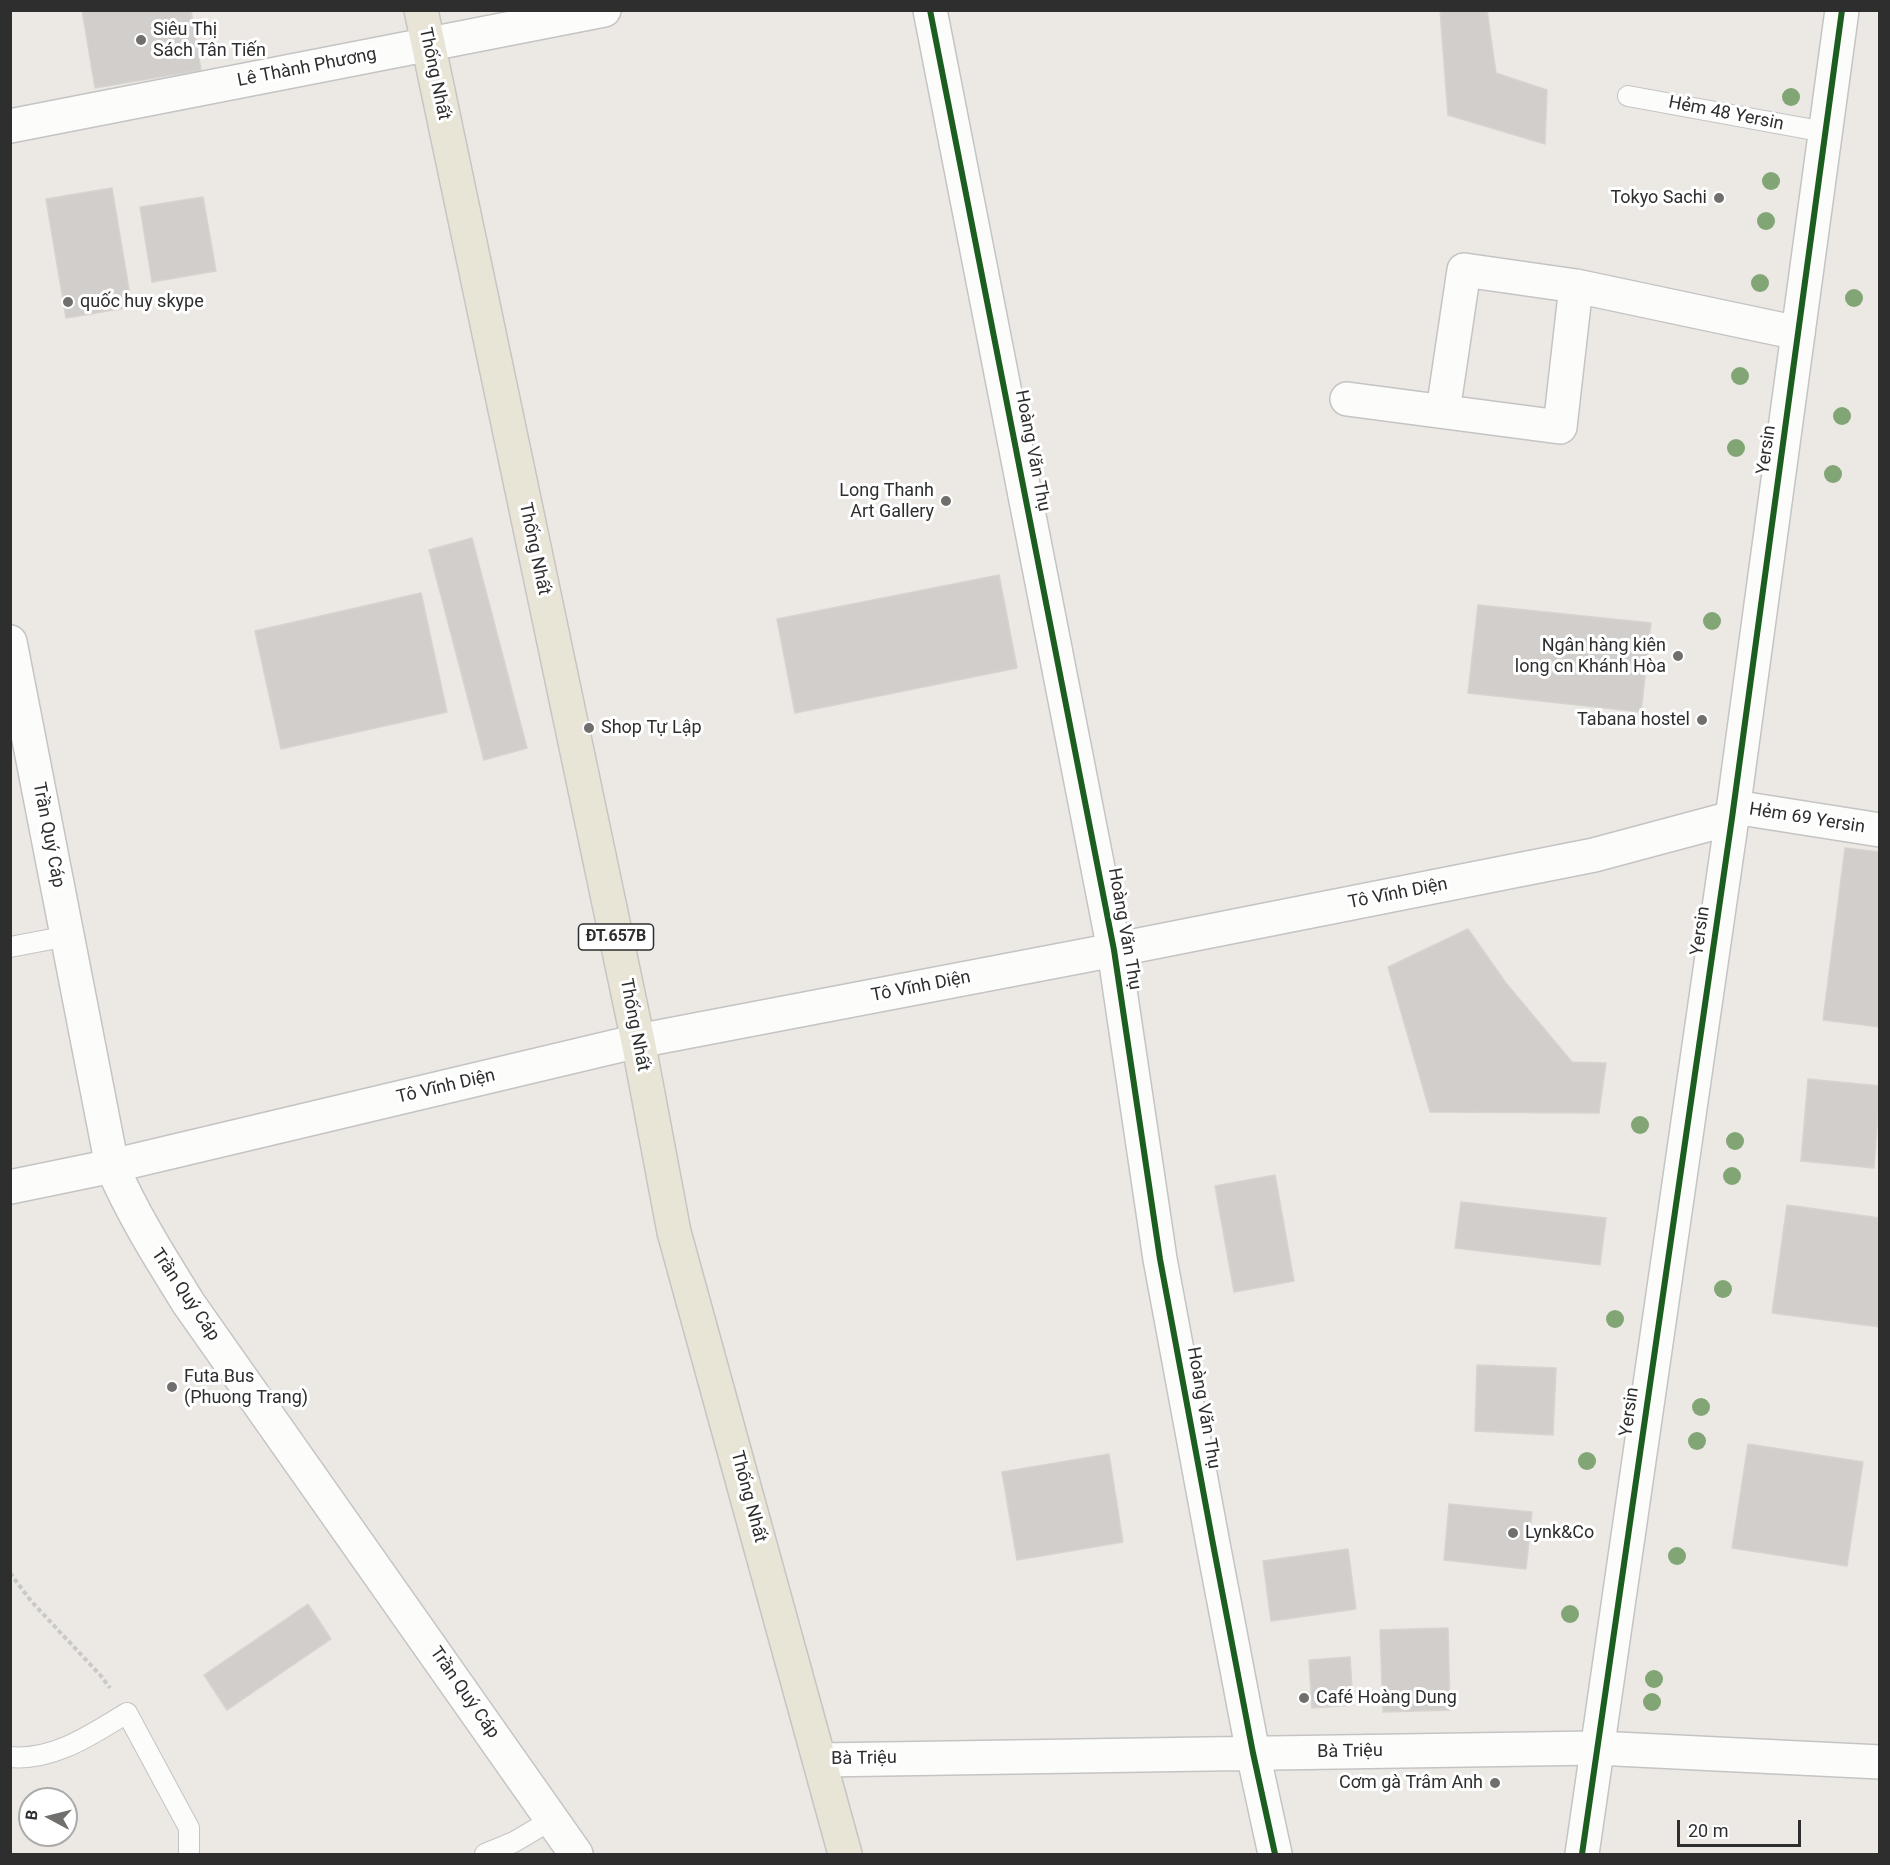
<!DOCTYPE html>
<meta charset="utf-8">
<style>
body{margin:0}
#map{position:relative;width:1890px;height:1865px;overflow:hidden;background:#ece8e4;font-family:Roboto,sans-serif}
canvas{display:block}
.frame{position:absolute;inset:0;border:12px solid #2e2e2e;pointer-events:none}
.north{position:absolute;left:18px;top:1787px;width:60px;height:60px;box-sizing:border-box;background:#fff;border:2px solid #ababab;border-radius:50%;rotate:277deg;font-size:16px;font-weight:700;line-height:24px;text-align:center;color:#2e2e2e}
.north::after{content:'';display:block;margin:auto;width:21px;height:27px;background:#706f6e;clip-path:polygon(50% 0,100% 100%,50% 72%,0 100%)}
.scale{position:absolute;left:1677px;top:1820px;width:124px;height:27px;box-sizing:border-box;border:3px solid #2e2e2e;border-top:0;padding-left:8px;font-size:18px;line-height:21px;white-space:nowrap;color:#2e2e2e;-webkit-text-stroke:4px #fff;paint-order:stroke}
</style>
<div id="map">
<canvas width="1890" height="1865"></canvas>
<div class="frame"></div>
<div class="north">B</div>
<div class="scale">20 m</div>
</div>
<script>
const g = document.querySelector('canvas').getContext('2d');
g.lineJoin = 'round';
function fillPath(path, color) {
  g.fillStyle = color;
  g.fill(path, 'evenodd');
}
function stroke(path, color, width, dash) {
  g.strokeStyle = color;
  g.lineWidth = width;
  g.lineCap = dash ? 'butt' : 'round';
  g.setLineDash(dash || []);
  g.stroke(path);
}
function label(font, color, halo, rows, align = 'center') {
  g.font = font + ' Roboto,sans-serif';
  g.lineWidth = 6;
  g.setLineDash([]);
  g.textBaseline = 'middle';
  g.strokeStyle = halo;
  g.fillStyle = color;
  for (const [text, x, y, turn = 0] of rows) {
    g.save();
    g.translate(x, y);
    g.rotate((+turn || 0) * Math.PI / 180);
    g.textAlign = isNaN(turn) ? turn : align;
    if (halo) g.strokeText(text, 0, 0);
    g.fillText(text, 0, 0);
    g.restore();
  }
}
const building = new Path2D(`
 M82,10H191L201,70L95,88Z
 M1440,10H1487L1496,73L1547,90L1545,144L1448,115Z
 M112,188L132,307L66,318L46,199Z
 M203,197L216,271L152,282L140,207Z
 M472,538L527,748L484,760L429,550Z
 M999,575L1017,668L795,713L777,619Z
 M421,593L447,712L281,749L255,631Z
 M1478,605L1651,623L1641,712L1468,693Z
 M1845,848L1880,852V1027L1823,1020Z
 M1468,929L1506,983L1572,1062L1606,1063L1599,1113L1430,1112L1388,967Z
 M1808,1079L1880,1086L1874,1168L1801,1161Z
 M1275,1175L1294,1281L1234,1292L1215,1186Z
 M1461,1202L1606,1218L1600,1265L1455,1248Z
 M1787,1205L1880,1218V1327L1772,1313Z
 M1477,1365L1556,1368L1553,1435L1475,1431Z
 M1748,1444L1863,1462L1847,1566L1732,1548Z
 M1109,1454L1123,1542L1017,1560L1002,1472Z
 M1449,1504L1532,1512L1526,1569L1444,1560Z
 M1348,1549L1356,1609L1271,1621L1263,1561Z
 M308,1604L331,1639L227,1710L204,1675Z
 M1448,1628L1450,1710L1383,1712L1380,1630Z
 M1350,1657L1353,1705L1312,1708L1309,1660Z`);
fillPath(building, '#d1cecb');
stroke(building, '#d7d4d0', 1.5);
const lane = new Path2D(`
 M1628,96L1825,132
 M10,947L68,936
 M10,1757C54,1761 92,1734 127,1713L189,1828V1854
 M485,1854L514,1842L553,1819`);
const street = new Path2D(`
 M930,10L1114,950L1160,1259L1213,1544L1253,1753L1275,1854
 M1347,399L1560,427L1576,286L1798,333
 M1443,411L1464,270L1576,286
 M1734,807L1880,830
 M10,1187L112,1166L638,1041L1114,950L1594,855L1732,818
 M820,1760L1596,1748L1880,1762`);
const secondary = new Path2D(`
 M10,126L604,10
 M10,642L112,1166C133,1215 161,1259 189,1304L576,1854
 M1582,1854L1732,818L1842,10`);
const primary = new Path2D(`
 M421,10L638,1041L674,1232L845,1854`);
stroke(lane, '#c5c4c5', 22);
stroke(street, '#c5c4c5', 36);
stroke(secondary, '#c5c4c5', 36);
stroke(primary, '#c6c5c4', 36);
stroke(new Path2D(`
 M10,1573L31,1601L101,1676L110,1688`), '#c9c9c8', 4, [4.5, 3]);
stroke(lane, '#fcfcfb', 20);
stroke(street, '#fcfcfb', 33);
stroke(secondary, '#fcfcfb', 33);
stroke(primary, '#e8e4d6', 33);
stroke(new Path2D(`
 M930,10L1114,950L1160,1259L1213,1544L1253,1753L1275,1854
 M1582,1854L1732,818L1842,10`), '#1b5e20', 6);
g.fillStyle = '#82a575';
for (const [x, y] of [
 [1791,97],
 [1771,181],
 [1766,221],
 [1760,283],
 [1854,298],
 [1740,376],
 [1842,416],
 [1736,448],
 [1833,474],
 [1712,621],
 [1640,1125],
 [1735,1141],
 [1732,1176],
 [1723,1289],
 [1615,1319],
 [1701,1407],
 [1697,1441],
 [1587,1461],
 [1677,1556],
 [1570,1614],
 [1654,1679],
 [1652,1702]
]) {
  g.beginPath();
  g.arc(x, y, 9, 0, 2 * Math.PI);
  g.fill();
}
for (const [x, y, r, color] of [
 [141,40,6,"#706f6e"],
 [1719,198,6,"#706f6e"],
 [68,302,6,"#706f6e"],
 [946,501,6,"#706f6e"],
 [1678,656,6,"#706f6e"],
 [1702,720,6,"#706f6e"],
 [589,728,6,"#706f6e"],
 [172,1387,6,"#706f6e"],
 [1513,1533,6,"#706f6e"],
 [1304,1698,6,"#706f6e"],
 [1495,1783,6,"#706f6e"]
]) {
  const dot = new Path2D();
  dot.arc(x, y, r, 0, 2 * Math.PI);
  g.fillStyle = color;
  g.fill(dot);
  stroke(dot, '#fff', 2);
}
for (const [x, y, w] of [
 [616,937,75]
]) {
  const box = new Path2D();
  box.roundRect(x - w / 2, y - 13, w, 26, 4.5);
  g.fillStyle = '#fff';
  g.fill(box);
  stroke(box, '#2e2e2e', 1.5);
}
label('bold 16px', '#2e2e2e', null, [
 ["ĐT.657B",616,937]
]);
label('18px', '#2e2e2e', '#fff', [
 ["Siêu Thị",153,30],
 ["Sách Tân Tiến",153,51],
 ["Tokyo Sachi",1707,198,"right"],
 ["quốc huy skype",80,302],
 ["Long Thanh",934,491,"right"],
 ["Art Gallery",934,512,"right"],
 ["Ngân hàng kiên",1666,646,"right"],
 ["long cn Khánh Hòa",1666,667,"right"],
 ["Tabana hostel",1690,720,"right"],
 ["Shop Tự Lập",601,728],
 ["Futa Bus",184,1377],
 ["(Phuong Trang)",184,1398],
 ["Lynk&Co",1525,1533],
 ["Café Hoàng Dung",1316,1698],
 ["Cơm gà Trâm Anh",1483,1783,"right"]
], 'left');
label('18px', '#2e2e2e', '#fff', [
 ["Lê Thành Phương",307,68,-11],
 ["Thống Nhất",434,74,78],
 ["Hẻm 48 Yersin",1726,114,11],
 ["Yersin",1767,450,-82],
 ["Hoàng Văn Thụ",1032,451,79],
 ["Thống Nhất",534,549,78],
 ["Hẻm 69 Yersin",1807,819,9],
 ["Trần Quý Cáp",48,835,79],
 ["Tô Vĩnh Diện",1398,894,-11],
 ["Hoàng Văn Thụ",1124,929,80],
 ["Yersin",1701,931,-82],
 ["Tô Vĩnh Diện",921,987,-11],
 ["Thống Nhất",634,1025,79],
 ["Tô Vĩnh Diện",446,1087,-13],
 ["Trần Quý Cáp",185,1295,56],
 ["Hoàng Văn Thụ",1203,1408,80],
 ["Yersin",1630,1412,-82],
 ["Thống Nhất",748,1497,75],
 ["Trần Quý Cáp",464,1693,55],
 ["Bà Triệu",1350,1752,-1],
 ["Bà Triệu",864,1759,-1]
]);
</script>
